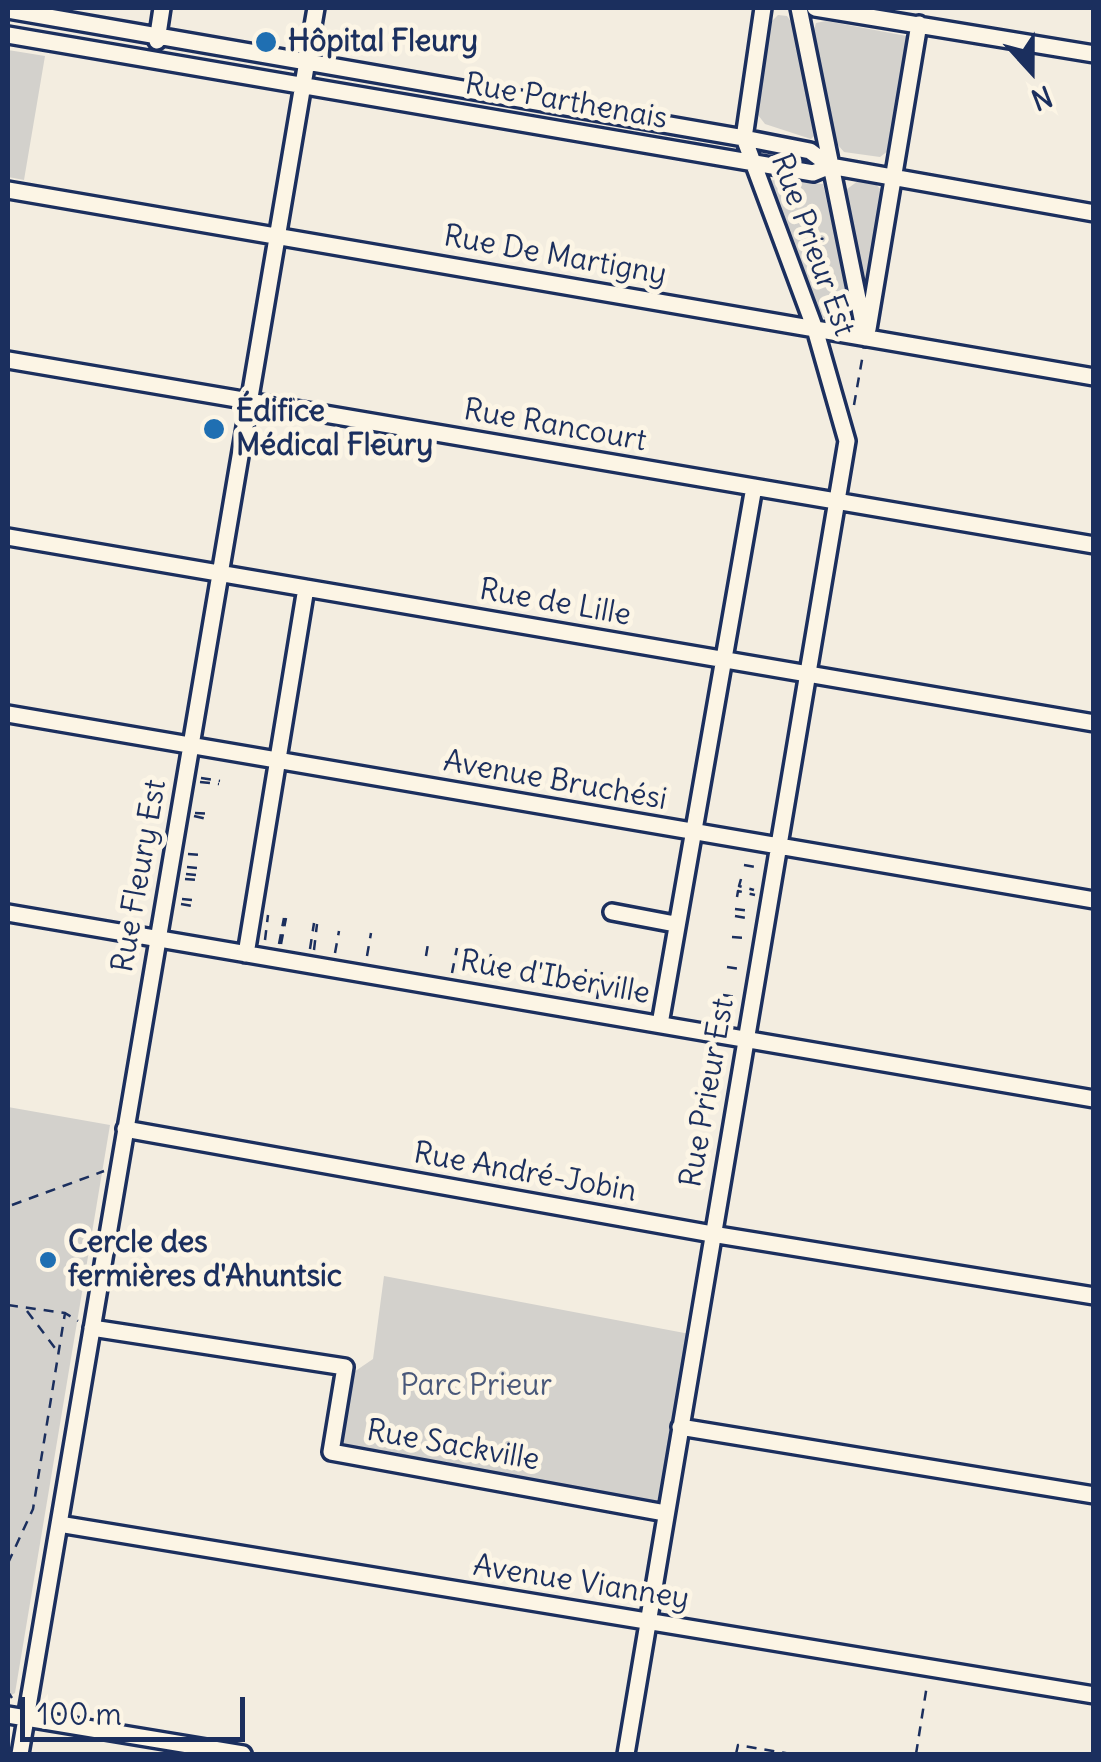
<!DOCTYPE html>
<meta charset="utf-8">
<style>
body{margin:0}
#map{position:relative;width:1101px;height:1762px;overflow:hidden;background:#f3ede0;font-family:Delius,sans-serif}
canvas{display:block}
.frame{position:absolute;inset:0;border:10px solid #1b2f5e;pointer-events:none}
.north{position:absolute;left:981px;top:20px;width:100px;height:100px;-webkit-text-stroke:8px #fcf5e5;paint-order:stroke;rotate:159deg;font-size:28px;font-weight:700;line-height:40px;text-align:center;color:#1b2f5e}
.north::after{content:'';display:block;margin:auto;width:35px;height:45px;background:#1b2f5e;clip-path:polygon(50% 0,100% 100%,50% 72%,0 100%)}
.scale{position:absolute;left:20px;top:1697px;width:225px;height:45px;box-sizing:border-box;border:5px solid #1b2f5e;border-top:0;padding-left:12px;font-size:30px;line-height:35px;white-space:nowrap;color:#1b2f5e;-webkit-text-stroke:8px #fcf5e5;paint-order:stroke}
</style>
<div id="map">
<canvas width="1101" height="1762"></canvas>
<div class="frame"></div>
<div class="north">N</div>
<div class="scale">100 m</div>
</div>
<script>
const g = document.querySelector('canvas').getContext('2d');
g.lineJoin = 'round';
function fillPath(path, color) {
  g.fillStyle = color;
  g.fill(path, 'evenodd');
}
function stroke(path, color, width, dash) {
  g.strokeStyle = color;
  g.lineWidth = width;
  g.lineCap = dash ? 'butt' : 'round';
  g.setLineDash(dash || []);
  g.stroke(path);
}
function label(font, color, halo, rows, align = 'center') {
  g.font = font + ' Delius,sans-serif';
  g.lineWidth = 10;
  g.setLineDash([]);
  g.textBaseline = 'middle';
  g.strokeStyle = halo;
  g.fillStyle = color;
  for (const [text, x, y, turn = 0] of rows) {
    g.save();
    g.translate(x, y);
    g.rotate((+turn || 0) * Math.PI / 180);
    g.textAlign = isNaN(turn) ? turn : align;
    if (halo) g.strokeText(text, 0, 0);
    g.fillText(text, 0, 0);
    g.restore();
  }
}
fillPath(new Path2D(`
 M778,15L787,16L792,23L814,136L811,139L765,124L758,115L770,23Z
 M826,21L907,36L888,151L880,157L844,152L837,144L813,33L816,23Z
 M8,50L45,56L24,180L8,177Z
 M769,180L823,184L850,304V311L829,322L812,309Z
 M858,181H873L881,190L866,286L847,199V189Z
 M8,1107L110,1125L15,1693L8,1697Z
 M384,1276L695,1335L665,1513L331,1452L351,1374L373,1359Z`), '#d3d1cc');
const minor = new Path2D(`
 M799,8L866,338
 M815,8L1094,54
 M8,10L744,138L810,151L830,166L1094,213
 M8,35L813,173L830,166
 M157,41L162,8
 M8,190L1094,377
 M868,329L919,24
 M8,360L1094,545
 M8,537L1094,723
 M8,714L1094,900
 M612,912L675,924
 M8,913L1094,1099
 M246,954L306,588
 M660,1024L754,487
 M125,1129L712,1234L1094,1296
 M92,1328L345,1367L331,1452L665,1513
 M680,1427L1094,1495
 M59,1524L1094,1695
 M8,1715L243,1754
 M20,1754L316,8
 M626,1754L847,441L815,329L744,138L763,8`);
stroke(minor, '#1b2f5e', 22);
stroke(new Path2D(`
 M854,405L863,354
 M201,778L220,781
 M200,782L219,784
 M195,813L212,814
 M194,816L211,820
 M188,854L201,855
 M744,865L760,868
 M187,867L198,868
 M186,874L197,875
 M185,879L197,880
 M741,879L739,886L754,890
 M737,897L738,891L755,895
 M182,899L193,900
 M181,904L192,906
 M735,909L752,911
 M735,916L751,919
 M732,937L746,938
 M265,940L268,915
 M279,944L284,918
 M281,944L286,918
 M310,949L314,923
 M314,950L317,924
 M335,953L339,931
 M367,956L371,933
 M426,956L428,944
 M546,966L552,967L553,962
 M727,967L741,969
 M452,973L457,948
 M487,978L491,954
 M523,985L527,962
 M557,991L562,963
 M723,995L736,997
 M581,996L586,969
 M597,999L602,972
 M619,1000L622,977
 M12,1205L104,1171
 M8,1305L65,1313L78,1321
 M27,1311L58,1352
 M8,1563L33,1509L65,1313
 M8,1692L12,1698
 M736,1754L738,1745L791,1754
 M916,1754L927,1685`), '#1b2f5e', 2.5, [10, 8]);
stroke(minor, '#fcf5e5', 15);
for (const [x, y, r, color] of [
 [266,42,12,"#1f6fb2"],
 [214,429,12,"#1f6fb2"],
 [48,1260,10,"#1f6fb2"]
]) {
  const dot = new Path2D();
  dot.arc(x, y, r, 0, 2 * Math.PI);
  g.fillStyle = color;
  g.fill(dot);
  stroke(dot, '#fcf5e5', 4);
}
label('bold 30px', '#1b2f5e', '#fcf5e5', [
 ["Hôpital Fleury",288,42],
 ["Édifice",236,412],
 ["Médical Fleury",236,446],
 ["Cercle des",68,1243],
 ["fermières d'Ahuntsic",68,1277]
], 'left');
label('30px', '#1b2f5e', '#fcf5e5', [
 ["Rue Parthenais",566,102,10],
 ["Rue Prieur Est",812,245,70],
 ["Rue De Martigny",555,256,10],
 ["Rue Rancourt",555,426,10],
 ["Rue de Lille",555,603,10],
 ["Avenue Bruchési",555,781,10],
 ["Rue Fleury Est",140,876,-80],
 ["Rue d'Iberville",555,978,10],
 ["Rue Prieur Est",708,1093,-80],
 ["Rue André-Jobin",525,1173,10],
 ["Rue Sackville",453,1446,10],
 ["Avenue Vianney",581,1583,9]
]);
label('30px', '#49587a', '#fcf5e5', [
 ["Parc Prieur",476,1386]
]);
</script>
